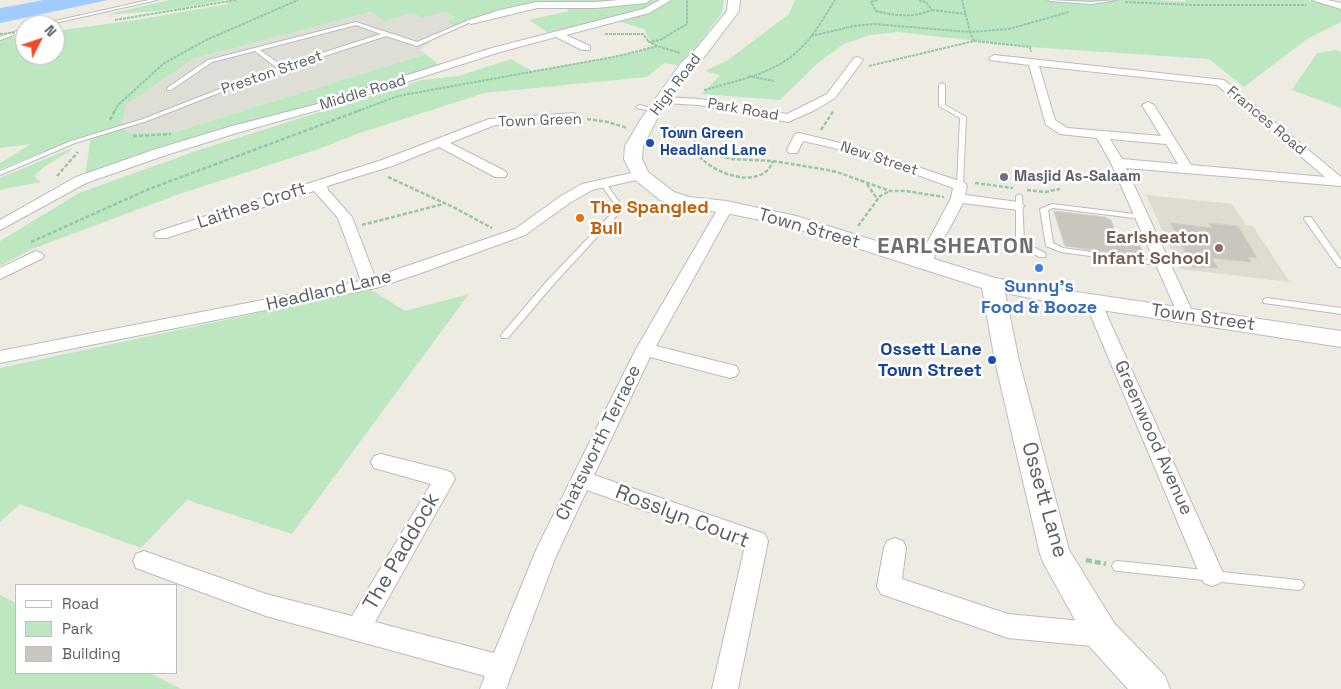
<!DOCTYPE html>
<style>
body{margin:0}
#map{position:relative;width:1341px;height:689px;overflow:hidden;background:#eeece2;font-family:"Space Grotesk",sans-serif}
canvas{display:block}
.legend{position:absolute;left:15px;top:584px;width:162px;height:90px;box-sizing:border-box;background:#fff;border:1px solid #bdbec1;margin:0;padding:6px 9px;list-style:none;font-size:15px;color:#5a5d63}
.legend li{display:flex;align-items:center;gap:10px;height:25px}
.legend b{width:25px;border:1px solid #bdbec1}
.north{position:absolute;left:15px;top:15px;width:50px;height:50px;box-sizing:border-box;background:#fff;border:1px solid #bdbec1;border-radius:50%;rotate:49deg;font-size:14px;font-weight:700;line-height:20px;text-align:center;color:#5a5d63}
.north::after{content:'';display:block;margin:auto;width:18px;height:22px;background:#f04b26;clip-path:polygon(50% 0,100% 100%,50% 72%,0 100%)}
</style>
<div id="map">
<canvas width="1341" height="689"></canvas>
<ul class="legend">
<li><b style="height:6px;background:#fff"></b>Road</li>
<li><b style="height:14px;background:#bde7c1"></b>Park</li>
<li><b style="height:14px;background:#c9c6bf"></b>Building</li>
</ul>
<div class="north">N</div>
</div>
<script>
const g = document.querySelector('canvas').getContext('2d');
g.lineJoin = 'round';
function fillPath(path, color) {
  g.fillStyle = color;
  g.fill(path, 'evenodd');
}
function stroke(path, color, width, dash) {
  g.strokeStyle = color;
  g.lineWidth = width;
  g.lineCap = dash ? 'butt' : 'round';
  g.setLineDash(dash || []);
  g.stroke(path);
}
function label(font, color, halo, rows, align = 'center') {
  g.font = font + ' "Space Grotesk",sans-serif';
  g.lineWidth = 5;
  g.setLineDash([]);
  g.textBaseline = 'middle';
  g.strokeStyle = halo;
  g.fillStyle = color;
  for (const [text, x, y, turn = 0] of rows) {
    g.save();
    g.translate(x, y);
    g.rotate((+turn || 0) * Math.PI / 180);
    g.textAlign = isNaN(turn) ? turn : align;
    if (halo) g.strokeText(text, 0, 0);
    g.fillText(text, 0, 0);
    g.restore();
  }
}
fillPath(new Path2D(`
 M371,12L384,21L413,13L422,18L445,12L456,18L447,22L454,26L430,36L435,38L420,50L426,54L175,132L129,133L121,126L127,104L195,58Z`), '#deded6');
fillPath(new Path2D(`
 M1146,195L1232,204L1246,225L1253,226L1290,282L1180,269Z`), '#dedcd0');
fillPath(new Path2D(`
 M170,0H226L168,10L105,15Z
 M229,0H724L722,13L681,66L664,63L647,77L484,93L357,134L319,149L182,193L32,249L0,266V241L79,193L199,150L422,80L459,76L511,59L532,71L619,56L654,47L644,29L609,18L548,33L529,20L569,11L560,3C524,8 488,10 454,26L447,22L455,17L445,12L422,18L413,13L384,21L371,12L195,58L127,104L121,126L129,133L175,132L426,54L439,65L320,104L85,174L91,137L71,141L0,169V163L31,144L0,148V39L25,35V55H55V31L136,20L228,4Z
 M795,0H1158L1185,2V0H1307L1333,5L1341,9V22L1307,39L1244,87L1209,59L1030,47L898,32L870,35L844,44L820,61L780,100L702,94L720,75L705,71L728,60L789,14Z
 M1336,50L1341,52V108L1292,90L1317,53Z
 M72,148L70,151L44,167L34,176L40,182L0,190V178Z
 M370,289L405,311L469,294L292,534L187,500L141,548L20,504L0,522V368Z
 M0,595L16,603V673H150L181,689H0Z`), '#bde7c1');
fillPath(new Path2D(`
 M44,0H108L0,23V8Z`), '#a1ccff');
const building = new Path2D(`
 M1054,211L1105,217L1111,220L1116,233L1135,235L1145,258L1065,246Z
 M1171,223L1212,228L1209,223L1238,226L1257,258L1248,257L1251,262L1212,258L1218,268L1193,267Z`);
fillPath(building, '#c9c6bf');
stroke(building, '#d3cfc0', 1);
const lane = new Path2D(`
 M149,0H157L46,25H37Z
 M1048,0L1091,2L1117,0L1091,4L1050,1Z
 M469,20L473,21L417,46L386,36L257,78L147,121L75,143L0,175V171L71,141L143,119L253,76L277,68L255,51L212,62L171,90H167V88L208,60L356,22L417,42ZM356,25L381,34L282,66L260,50Z
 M25,28V31L0,40V37Z
 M942,83L945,85V105L966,117L963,186L960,188L957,186L960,118L939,106V85Z
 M639,105L660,110L657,112L637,108L636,107Z
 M603,181L605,182L620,203V212L553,285L508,338H502L501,336L502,334L547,281L613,212L614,203L600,183Z
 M1019,194L1022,196L1024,242L1045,253L1046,255L1045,257H1039L1016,243V196Z
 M1052,204L1142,215L1146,217L1142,219L1053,208L1048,210L1053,243L1063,248L1163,262L1167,264L1163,266L1061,252L1046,246L1040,209Z
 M1305,217H1311L1341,260V267H1338L1304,219Z
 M1267,298L1341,308V314L1264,303L1263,301L1264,299Z
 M1118,561L1298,580L1302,581L1304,585L1302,589L1298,590L1118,571L1114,570L1112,566L1114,562Z`);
const street = new Path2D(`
 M619,0H650L646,3L596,8H537L471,24L466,21L500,10L537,2H596Z
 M660,0H671L649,13L566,35L590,46V50H582L556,37L500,52L322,109L240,132L163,156L86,183L0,230V220L76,177L153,150L232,126L314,105L492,48L643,9Z
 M1312,0H1327L1341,3V9Z
 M994,55L1224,80L1341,177V186L1126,168L1194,315L1192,319L1186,321L1180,319L1111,163L1097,138L1060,134L1046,125L1029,65L990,60L989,58ZM1039,66L1217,85L1325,177L1191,165L1154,105L1148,102L1142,105L1161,136L1067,128L1055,120ZM1110,139L1166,144L1178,164L1122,159Z
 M858,57L863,60L835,98L815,110L788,122L699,105L664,103L658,100L664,97L699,99L787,114L827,94L854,58Z
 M574,113L580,117L578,120L495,125L450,143L505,171L507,174L505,177H495L439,147L392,166L327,186L328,190L352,217L375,277L515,229L561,196L582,184L640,171L645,172L647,175L645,178L592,190L571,202L525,235L421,273L376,288L0,363V351L361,281L338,218L314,191L166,238H156L154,235L156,232L382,160L489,119Z
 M799,133L865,149L965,183L967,186L965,195L1018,202L1025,206L1018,210L963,203L929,267H919L916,264L951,198L953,188C904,170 855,151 803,141L797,153H789L787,150L795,134Z
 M726,203L731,204L733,207L656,346L736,366L739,371L736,376L730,378L650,357L594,475L765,534L768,541L738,689H712L745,546L587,490L556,556L506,689H480L485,676L266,616L136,568L133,561L136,554L144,551L266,594L352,616L431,484L374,468L371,462L374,456L381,454L445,470L452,473L455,479L375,622L494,653L537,548L636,349L719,207L721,204Z
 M36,251L41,253L44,256L41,259L0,279V268Z
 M1093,297L1099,298L1101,302L1224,575L1220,583L1212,586L1204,583L1200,575L1085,302L1087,298Z
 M895,538L903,541L906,548L902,579L1008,614L1102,623L1111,626L1114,635L1111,644L1102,647L1008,638L881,594L877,586L884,548L887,541Z`);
const secondary = new Path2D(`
 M728,0H740L739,11L705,56L691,69L657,119L643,146L642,159L648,172L674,192L689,197L726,201L796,216L995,278L1056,289L1341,331V347L1056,303L1005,293L1019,361L1069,550L1114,623L1165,676L1170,689H1128L1090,647L1044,564L1040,554L995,361L982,288L785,225L726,213L687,208L660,200L634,179L624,159L625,146L641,119L681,63L695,50L727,11Z`);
stroke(lane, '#babbc1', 2);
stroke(street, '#babbc1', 2);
stroke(secondary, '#bbbdc4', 2);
stroke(new Path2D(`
 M877,0L871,2L876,11C896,16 913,18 932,10L926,2L918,0
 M1125,2L1194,5H1306
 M932,10L966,14
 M115,20L236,0
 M605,34H643L649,42
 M811,36L854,26L874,24L970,32L962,0
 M974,41L970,32L1009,29L1069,12
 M657,46L649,42L660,40L687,24V0
 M869,66L974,41L1030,47L1031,52
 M748,76L774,81
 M704,90C736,81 774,74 799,50C814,36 824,17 835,0
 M115,111L117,106L163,64L204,41L298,0
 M358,111L398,96L619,56L657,46L680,53`), '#95c8aa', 2, [3, 1]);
stroke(new Path2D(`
 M587,119L608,122L627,128
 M110,120L115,110
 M662,127L696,132C695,138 694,145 696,151C706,172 762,193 773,161
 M821,130L834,110
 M133,136L171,134
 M696,150L732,159L773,161L822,169L837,172L890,191H906L944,197
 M57,176L78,152
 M388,177L455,208L492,228
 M975,183L1013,188
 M867,184L878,200
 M1027,190L1045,192L1060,189
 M362,225L443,204
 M858,226L880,196L890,191
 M31,242L149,189L361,110`), '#95c8aa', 2.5, [4, 2]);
stroke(new Path2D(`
 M1086,560L1106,564`), '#95c8aa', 4.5, [6, 3]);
fillPath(lane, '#fff');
fillPath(street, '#fff');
fillPath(secondary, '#fff');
stroke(new Path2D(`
 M0,34L25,32`), '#95c8aa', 2, [3, 1]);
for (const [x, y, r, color] of [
 [650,143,5,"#1a4fb4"],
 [1004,177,5,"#6b7280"],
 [580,218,5,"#e8710a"],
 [1219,248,5,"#8d6e63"],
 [1039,268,5,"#3f7fe0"],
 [992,360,5,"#1a4fb4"]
]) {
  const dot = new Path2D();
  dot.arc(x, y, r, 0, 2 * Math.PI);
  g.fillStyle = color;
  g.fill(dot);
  stroke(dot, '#fff', 2);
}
label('15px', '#5a5d63', '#fff', [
 ["Preston Street",272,73,-19],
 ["High Road",676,85,-53],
 ["Middle Road",363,93,-17],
 ["Park Road",743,110,10],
 ["Town Green",540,121,-2],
 ["Frances Road",1266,121,40],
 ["New Street",879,159,18]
]);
label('bold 15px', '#164399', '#fff', [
 ["Town Green",660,134],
 ["Headland Lane",660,151]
], 'left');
label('bold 15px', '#5b616d', '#fff', [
 ["Masjid As-Salaam",1014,177]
], 'left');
label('18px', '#5a5d63', '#fff', [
 ["Laithes Croft",252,206,-18],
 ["Town Street",809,229,16],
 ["Headland Lane",329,291,-13],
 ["Town Street",1203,318,8],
 ["Greenwood Avenue",1153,438,66],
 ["Chatsworth Terrace",599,443,-64]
]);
label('bold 18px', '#c56008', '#fff', [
 ["The Spangled",590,208],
 ["Bull",590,229]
], 'left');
label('bold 18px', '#785e54', '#fff', [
 ["Earlsheaton",1209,238],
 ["Infant School",1209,259]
], 'right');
label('bold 18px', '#366cbe', '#fff', [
 ["Sunny's",1039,287],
 ["Food & Booze",1039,308]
]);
label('bold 18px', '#164399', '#fff', [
 ["Ossett Lane",982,350],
 ["Town Street",982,371]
], 'right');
label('21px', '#5a5d63', '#fff', [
 ["Ossett Lane",1044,500,74],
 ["Rosslyn Court",682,517,21],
 ["The Paddock",402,552,-60]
]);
g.letterSpacing = '1px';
label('bold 22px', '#6b6f75', '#fff', [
 ["EARLSHEATON",956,247]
]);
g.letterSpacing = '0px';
</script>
